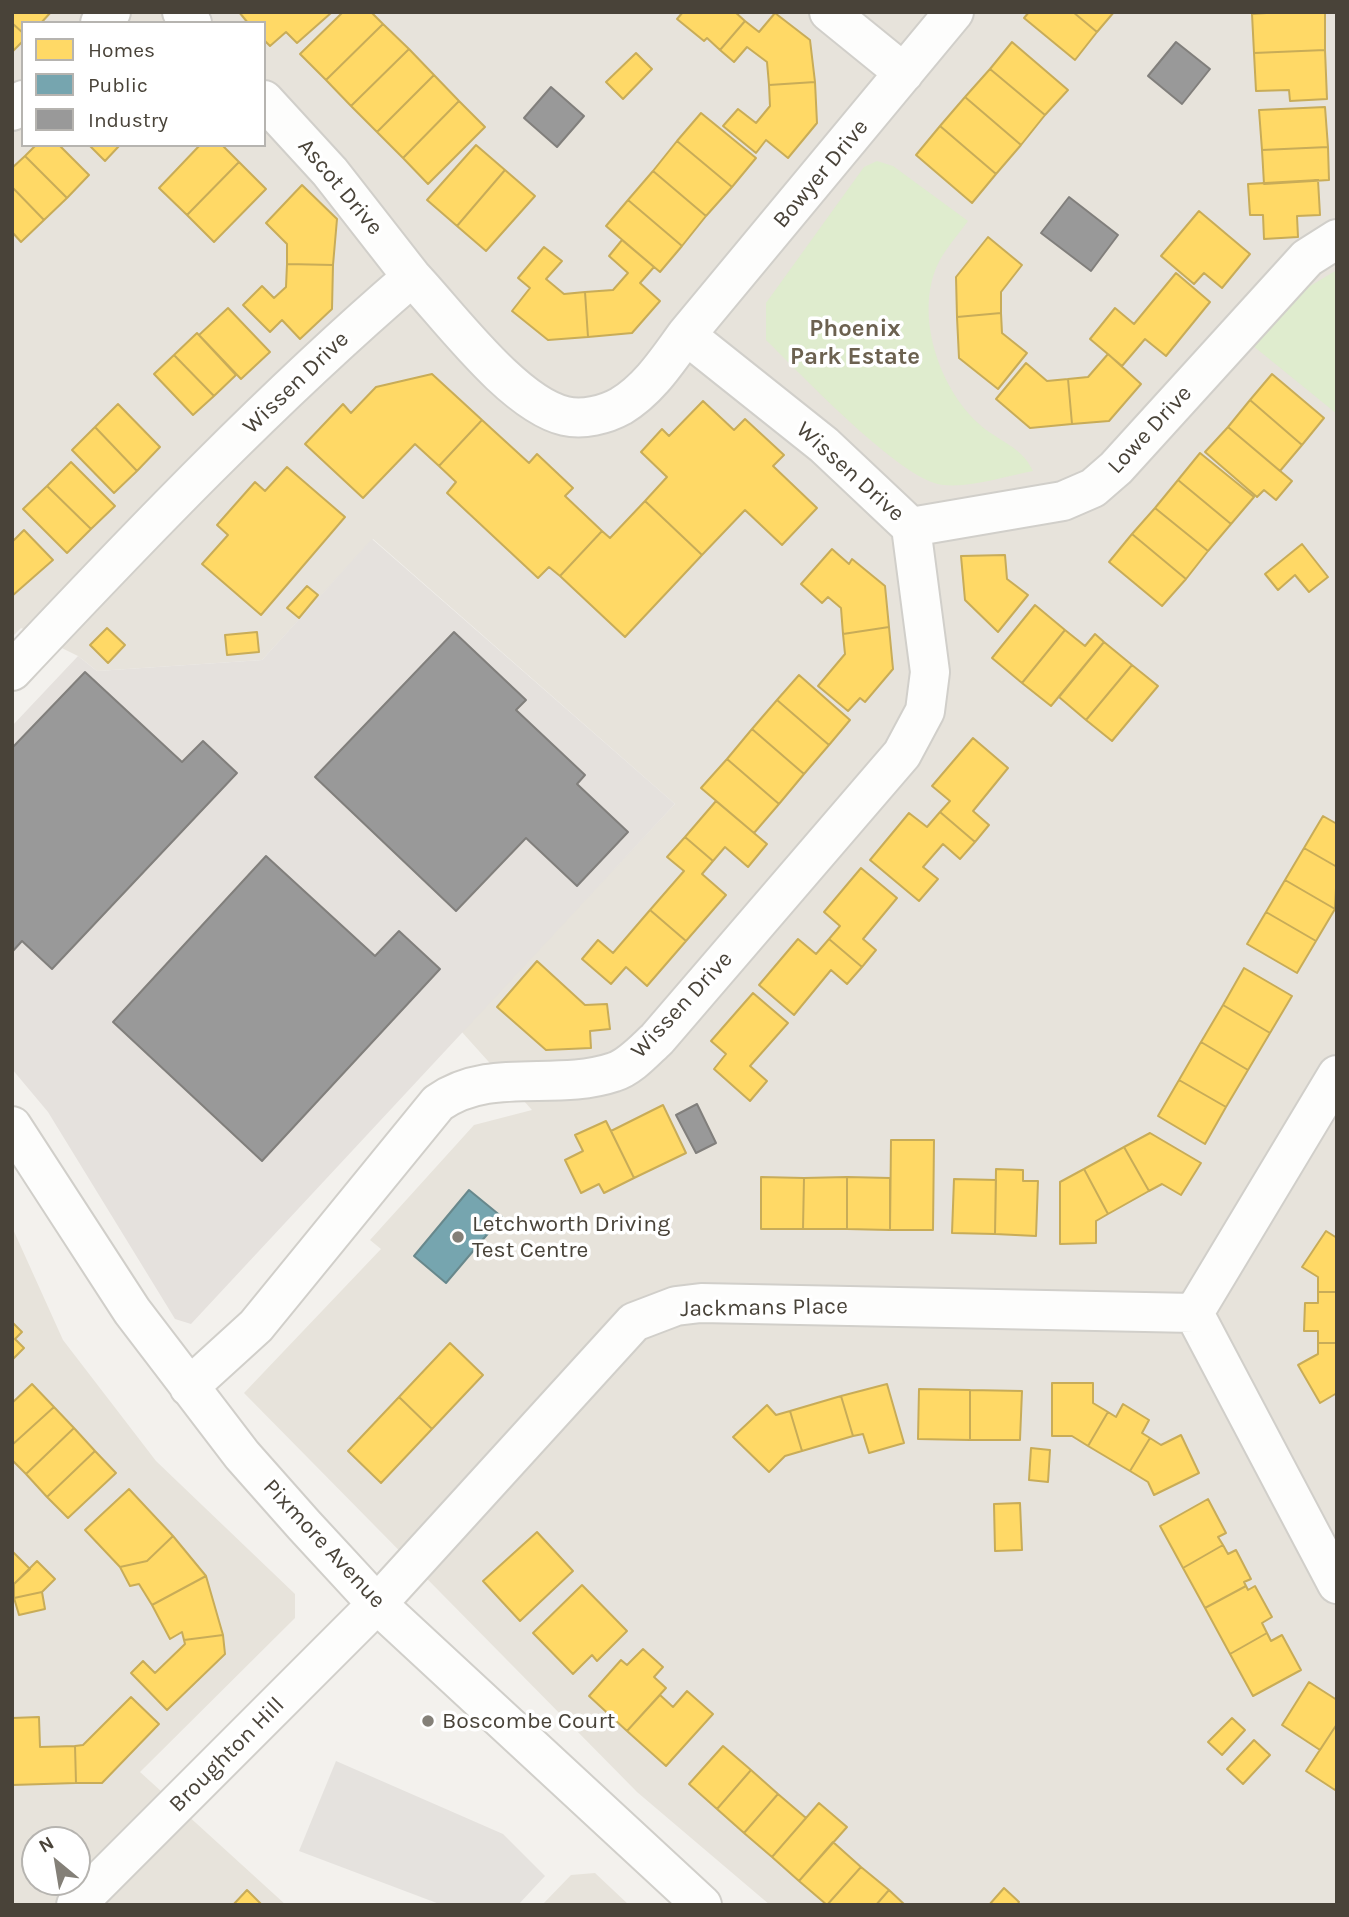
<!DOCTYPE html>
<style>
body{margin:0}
#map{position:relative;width:1349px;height:1917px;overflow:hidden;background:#f3f1ed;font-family:Karla,sans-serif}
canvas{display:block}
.frame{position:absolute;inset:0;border:14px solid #494339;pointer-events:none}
.legend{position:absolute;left:21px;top:21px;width:245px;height:126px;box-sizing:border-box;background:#fff;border:2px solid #b6b4b0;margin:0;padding:9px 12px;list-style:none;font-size:21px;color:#494339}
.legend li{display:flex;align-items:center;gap:14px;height:35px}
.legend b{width:35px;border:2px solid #b6b4b0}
.north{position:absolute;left:21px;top:1826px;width:70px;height:70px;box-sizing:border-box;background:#fff;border:2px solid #b6b4b0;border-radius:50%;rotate:330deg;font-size:19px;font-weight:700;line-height:28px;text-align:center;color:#494339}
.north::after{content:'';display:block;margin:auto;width:24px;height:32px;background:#848078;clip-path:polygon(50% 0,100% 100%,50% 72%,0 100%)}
</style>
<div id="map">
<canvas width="1349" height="1917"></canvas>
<div class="frame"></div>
<ul class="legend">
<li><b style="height:19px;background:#ffd966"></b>Homes</li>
<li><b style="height:19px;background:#76a5af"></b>Public</li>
<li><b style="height:19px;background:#999"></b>Industry</li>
</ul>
<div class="north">N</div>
</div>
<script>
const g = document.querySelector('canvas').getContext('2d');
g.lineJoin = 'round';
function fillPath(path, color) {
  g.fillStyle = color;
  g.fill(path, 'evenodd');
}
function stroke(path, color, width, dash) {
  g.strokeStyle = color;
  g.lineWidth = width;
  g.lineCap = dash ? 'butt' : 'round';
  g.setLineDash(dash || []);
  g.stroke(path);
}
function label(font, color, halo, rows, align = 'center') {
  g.font = font + ' Karla,sans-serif';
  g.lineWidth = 7;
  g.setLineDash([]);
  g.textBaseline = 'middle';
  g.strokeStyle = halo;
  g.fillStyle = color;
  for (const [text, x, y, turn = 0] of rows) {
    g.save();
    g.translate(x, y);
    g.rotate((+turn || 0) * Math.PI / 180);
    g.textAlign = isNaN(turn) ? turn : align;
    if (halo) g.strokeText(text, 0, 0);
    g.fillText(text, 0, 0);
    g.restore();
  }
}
fillPath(new Path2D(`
 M12,12H1337V1905H770L637,1792L244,1393L381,1249L370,1240L474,1125L532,1110L461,1031L675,804L373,539L262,660L97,671L78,656L21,628L12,637ZM23,23H264V145H23Z
 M12,1227L63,1340L156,1461L295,1594V1618L140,1772L286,1905H12ZM35,1840H77V1882H35Z
 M595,1873L629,1905H542L571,1875Z`), '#e7e3db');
fillPath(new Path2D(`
 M372,539L675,804L191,1324L175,1319L48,1112L12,1069V726L78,656L97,671L262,660Z`), '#e5e1dd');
fillPath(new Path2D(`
 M877,161L893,166L968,221C958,235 944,250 937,266C915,316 939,387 978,423C998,442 1021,445 1033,471C1005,476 972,488 943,485C901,481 799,372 766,340V303L864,167Z
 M1337,270V414L1252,345L1295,295Z`), '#dfecce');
fillPath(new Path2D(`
 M336,1761L503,1834L545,1876L518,1905H442L299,1851Z`), '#e5e2de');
const homes = new Path2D(`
 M12,12H51L41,23H23V33L12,23Z
 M239,12H330L331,13L297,43L286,32L270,46L264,40V23H248Z
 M343,12H371L383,24L326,80L300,54Z
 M683,12H735L745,21L720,50L707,38L704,41L677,19Z
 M1029,12H1073L1097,32L1075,60L1024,18Z
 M1073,12H1114L1097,32Z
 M1281,12H1325V50L1254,53L1252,14Z
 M775,13L810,40L815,82L769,85L767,62L747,47L734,62L720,50L745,21L759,32Z
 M12,23L23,33V41L12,52Z
 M383,24L409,49L351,106L326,80Z
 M1012,42L1068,90L1045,115L990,69Z
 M409,49L434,75L377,132L351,106Z
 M1325,50L1327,99L1290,101L1289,90L1256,91L1254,53Z
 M636,53L652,69L623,99L606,82Z
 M990,69L1045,115L1021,145L965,97Z
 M434,75L459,101L403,158L377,132Z
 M815,82L817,123L788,158L766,140L756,153L723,126L738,109L756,123L770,106L769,85Z
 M965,97L1021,145L996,174L940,126Z
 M459,101L485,127L428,184L403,158Z
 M1325,107L1328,147L1262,150L1259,110Z
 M701,113L756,158L732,187L677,141Z
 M940,126L996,174L972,203L916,155Z
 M677,141L732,187L706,216L653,171Z
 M36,145H59L89,175L67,198L25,156Z
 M89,145H118L119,146L105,161Z
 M200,145H222L239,162L187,215L159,188Z
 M476,145L505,170L457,226L427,200Z
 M1328,147L1329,180L1264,184L1262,150Z
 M25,156L67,198L44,220L12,187V168Z
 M239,162L266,189L214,242L187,215Z
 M505,170L535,196L486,251L457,226Z
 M653,171L706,216L682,246L628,200Z
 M1318,180L1320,215L1297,216L1298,237L1264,239L1263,215H1250L1248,184Z
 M302,185L337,219L333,265L287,264V244L266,223Z
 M12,187L44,220L21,242L12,232Z
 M628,200L682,246L660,272L606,226Z
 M1199,211L1250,254L1222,288L1204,273L1194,284L1161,256Z
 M988,237L1022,265L1001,292V313L957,317L956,277Z
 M622,240L654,267L640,283L660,301L632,333L588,337L585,292L613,290L628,273L609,256Z
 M544,247L562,261L546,279L564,294L585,292L588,337L548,340L512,311L530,288L518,278Z
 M287,264L333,265L332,309L300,339L282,320L270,332L243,305L262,286L274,298L286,287Z
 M1176,273L1210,302L1166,356L1145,339L1122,366L1090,339L1115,308L1134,324Z
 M228,308L270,352L241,379L199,335Z
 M1001,313L1002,333L1027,353L998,389L959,358L957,317Z
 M197,333L236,375L214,396L174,355Z
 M1108,354L1141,384L1109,421L1072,424L1068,379L1088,377Z
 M174,355L214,396L193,415L154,374Z
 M1026,363L1047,381L1068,379L1072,424L1030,428L996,399Z
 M432,374L482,420L439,466L415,444L363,498L305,444L343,404L351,413L376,387Z
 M1272,374L1324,418L1302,445L1250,400Z
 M1250,400L1302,445L1280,471L1228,427Z
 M703,401L734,430L745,419L784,455L773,466L817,508L782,545L745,510L702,555L645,501L667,477L641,452L662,429L669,436Z
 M118,404L160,447L137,471L95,427Z
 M482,420L529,463L537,454L573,488L565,496L602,531L560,576L549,567L538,578L447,493L456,482L439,466Z
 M95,427L137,471L114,493L72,450Z
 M1228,427L1292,481L1276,500L1264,490L1257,497L1205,452Z
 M1200,453L1254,497L1231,524L1178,480Z
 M71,462L115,506L91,529L47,486Z
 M287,467L345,517L261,615L202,564L228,535L217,525L255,482L265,491Z
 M1178,480L1231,524L1208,551L1155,508Z
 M47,486L91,529L67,553L23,509Z
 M645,501L702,555L625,637L560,576L602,531L610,538Z
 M1155,508L1208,551L1186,579L1132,534Z
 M24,530L53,560L12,596V542Z
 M1132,534L1186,579L1162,606L1109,562Z
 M1302,544L1328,577L1309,592L1295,575L1278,590L1265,574Z
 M832,549L849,564L852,559L885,586L889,627L843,634L841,608L828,597L822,603L801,584Z
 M1005,555L1007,579L1028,595L998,632L965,600L961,556Z
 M307,586L318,595L299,618L287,608Z
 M1035,605L1065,630L1022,683L992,658Z
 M889,627L893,669L865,702L860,698L848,711L818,686L845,654L843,634Z
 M107,628L125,645L108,663L90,645Z
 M1065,630L1085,646L1095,634L1104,642L1051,706L1022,683Z
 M257,632L259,652L227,655L225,635Z
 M1104,642L1132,665L1086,720L1059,697Z
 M1132,665L1158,686L1112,741L1086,720Z
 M799,675L850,720L829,745L777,700Z
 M777,700L829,745L804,774L752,729Z
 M752,729L804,774L779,804L727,759Z
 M973,738L1008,768L973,811L989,825L975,842L940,812L950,801L932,786Z
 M727,759L779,804L754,833L701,788Z
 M716,801L767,844L748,867L725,847L713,861L685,837Z
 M940,812L975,842L960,859L943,844L923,867L938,879L919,901L870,860L909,813L927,827Z
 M1323,816L1337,824V867L1304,848Z
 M685,837L713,861L702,874L726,895L686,941L650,910L684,871L667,857Z
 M1304,848L1337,867L1335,909L1285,880Z
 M861,868L897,898L863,939L876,950L862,967L829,939L840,926L824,912Z
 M1285,880L1335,909L1316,941L1266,912Z
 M650,910L686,941L647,986L626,967L611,984L582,959L598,940L613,953Z
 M1266,912L1316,941L1297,973L1247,944Z
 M798,939L816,954L829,939L862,967L847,984L831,970L794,1015L759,985Z
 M537,961L585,1005L607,1004L610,1029L590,1031L591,1048L546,1050L497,1007Z
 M1244,968L1292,996L1270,1033L1223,1005Z
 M753,993L788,1023L750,1066L767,1081L750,1101L714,1069L726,1054L711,1041Z
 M1223,1005L1270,1033L1248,1070L1201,1042Z
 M1201,1042L1248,1070L1226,1107L1179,1080Z
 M1179,1080L1226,1107L1205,1144L1158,1116Z
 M663,1105L686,1153L634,1178L611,1131Z
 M606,1121L634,1178L604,1193L599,1184L581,1193L565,1160L583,1151L575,1135Z
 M1150,1133L1201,1163L1181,1195L1162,1184L1149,1191L1124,1147Z
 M891,1140H934L933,1230H890Z
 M1124,1147L1149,1191L1108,1214L1084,1169Z
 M996,1169L1023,1170V1181H1038L1036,1236L995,1234Z
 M1084,1169L1108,1214L1096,1221V1243L1060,1244V1182Z
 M761,1177L804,1178L803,1229H761Z
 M847,1177V1229H803L804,1178Z
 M847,1177L890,1178V1230L847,1229Z
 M954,1179L996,1180L995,1234L952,1233Z
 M1326,1231L1337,1238V1292H1318V1277L1302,1267Z
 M1318,1292H1337V1343H1318V1331H1304L1305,1303H1318Z
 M12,1322L22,1332L15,1339L24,1348L12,1360Z
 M450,1343L483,1375L432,1429L399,1397Z
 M1318,1343H1337V1393L1320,1403L1298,1365L1318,1354Z
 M1052,1383H1093V1403L1108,1412L1088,1446L1072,1436H1052Z
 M32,1384L54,1407L12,1445V1403Z
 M887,1384L904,1443L869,1453L863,1434L853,1436L841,1396Z
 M919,1389L970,1390V1440L918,1439Z
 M970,1390L1022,1391L1020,1440H970Z
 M841,1396L853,1436L802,1451L790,1411Z
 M399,1397L432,1429L381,1483L348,1451Z
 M1123,1404L1149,1420L1142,1433L1150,1438L1130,1471L1088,1446L1108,1412L1116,1417Z
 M767,1405L776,1415L790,1411L802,1451L785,1456L769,1472L733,1437Z
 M54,1407L74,1428L26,1474L12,1460V1445Z
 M74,1428L95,1451L47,1497L26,1474Z
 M1181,1435L1199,1473L1154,1495L1148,1482L1130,1471L1150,1438L1161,1445Z
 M1031,1448L1050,1450L1048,1482L1029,1480Z
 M95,1451L116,1473L68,1518L47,1497Z
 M129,1489L173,1536L147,1561L120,1567L85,1530Z
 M1208,1499L1226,1533L1218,1537L1223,1545L1183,1568L1160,1526Z
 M1020,1503L1022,1550L995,1551L994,1504Z
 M537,1532L573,1571L520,1621L483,1581Z
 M173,1536L206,1576L152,1605L139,1584L130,1586L120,1567L147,1561Z
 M1223,1545L1228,1554L1236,1550L1251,1579L1244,1582L1246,1586L1205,1608L1183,1568Z
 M12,1551L30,1569L14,1584L12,1583Z
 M37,1561L55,1579L42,1592L14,1598V1584Z
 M206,1576L223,1635L184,1640L182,1632L170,1639L152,1605Z
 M582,1585L627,1631L597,1661L592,1655L573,1674L533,1633Z
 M1246,1586L1248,1590L1255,1586L1272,1617L1262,1623L1267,1633L1230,1654L1205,1608Z
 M42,1592L45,1609L19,1615L14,1598Z
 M1267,1633L1271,1641L1282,1635L1301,1670L1253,1696L1230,1654Z
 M223,1635L225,1654L167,1710L131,1673L143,1661L155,1673L185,1644L184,1640Z
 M643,1649L663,1667L654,1677L666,1688L627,1731L589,1696L621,1660L627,1665Z
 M1309,1682L1337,1700V1724L1320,1750L1282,1725Z
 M687,1691L713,1714L666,1766L627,1731L660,1695L673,1707Z
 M131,1697L159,1724L102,1783H76L75,1746L83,1745Z
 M39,1717L40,1747L75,1746L76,1783L12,1785V1718Z
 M1232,1718L1245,1730L1222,1755L1208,1742Z
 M1337,1724V1787L1335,1790L1306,1771Z
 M1254,1740L1270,1755L1243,1784L1227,1769Z
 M723,1746L751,1770L717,1809L689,1784Z
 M751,1770L778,1794L744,1833L717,1809Z
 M778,1794L806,1818L772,1857L744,1833Z
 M819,1803L847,1827L799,1881L772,1857Z
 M833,1842L861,1867L827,1905L799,1881Z
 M861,1867L889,1890L876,1905H827Z
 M1004,1888L1019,1902L1017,1905H989Z
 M247,1890L262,1905H233Z
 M889,1890L905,1905H876Z`);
fillPath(homes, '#ffd966');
stroke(homes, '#c8ac58', 2);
const public = new Path2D(`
 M469,1190L502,1217L446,1283L414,1256Z`);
fillPath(public, '#76a5af');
stroke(public, '#68888c', 2);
const industry = new Path2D(`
 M1176,42L1210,69L1182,104L1148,76Z
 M551,87L584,116L557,147L524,118Z
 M1069,197L1118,235L1091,271L1041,233Z
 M454,632L526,700L516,710L585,775L577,784L628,832L577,886L526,838L456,911L315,777Z
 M85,672L182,762L203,741L237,773L52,969L22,941L12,952V748Z
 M266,856L375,956L399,931L440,969L262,1161L113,1022Z
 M697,1104L716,1143L696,1153L676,1115Z`);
fillPath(industry, '#999');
stroke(industry, '#817f7c', 2);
const minor = new Path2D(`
 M182,12L192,23
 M829,12L904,73
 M100,23L111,12
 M264,100L330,172L412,277
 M12,111L23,100
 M686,335L954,12
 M911,527L1063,501L1093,488L1116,468L1307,258L1337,239
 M12,671C140,535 270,399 412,277C448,315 513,404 565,416C583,420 605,415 621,406C649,389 667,361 686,335L824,445L911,527L930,672L925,711L902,754L657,1039C644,1051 630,1067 614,1072C555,1092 491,1066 438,1103L256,1326L189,1387
 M12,1126L132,1311L242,1455L304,1525L377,1604L702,1905
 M1194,1313L1337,1584
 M76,1905L377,1604L634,1322L676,1306L701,1303L1194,1313L1337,1075`);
stroke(minor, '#d1cfca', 42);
stroke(minor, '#fdfdfc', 38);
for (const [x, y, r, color] of [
 [458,1237,7,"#848078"],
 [428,1721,7,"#848078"]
]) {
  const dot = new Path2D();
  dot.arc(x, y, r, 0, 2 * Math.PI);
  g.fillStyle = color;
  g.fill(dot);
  stroke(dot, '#fff', 2.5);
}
label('23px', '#494339', '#fff', [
 ["Bowyer Drive",821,174,-50],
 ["Ascot Drive",340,187,50],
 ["Wissen Drive",296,383,-44],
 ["Lowe Drive",1150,430,-47],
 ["Wissen Drive",850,472,42],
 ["Wissen Drive",682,1005,-47],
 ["Jackmans Place",764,1308,-1],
 ["Pixmore Avenue",324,1544,47],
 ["Broughton Hill",227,1755,-45]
]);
label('23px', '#494339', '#fff', [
 ["Letchworth Driving",472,1224],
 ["Test Centre",472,1250],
 ["Boscombe Court",442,1721]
], 'left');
label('bold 24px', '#6c6150', '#fff', [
 ["Phoenix",855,329],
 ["Park Estate",855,357]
]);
</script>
